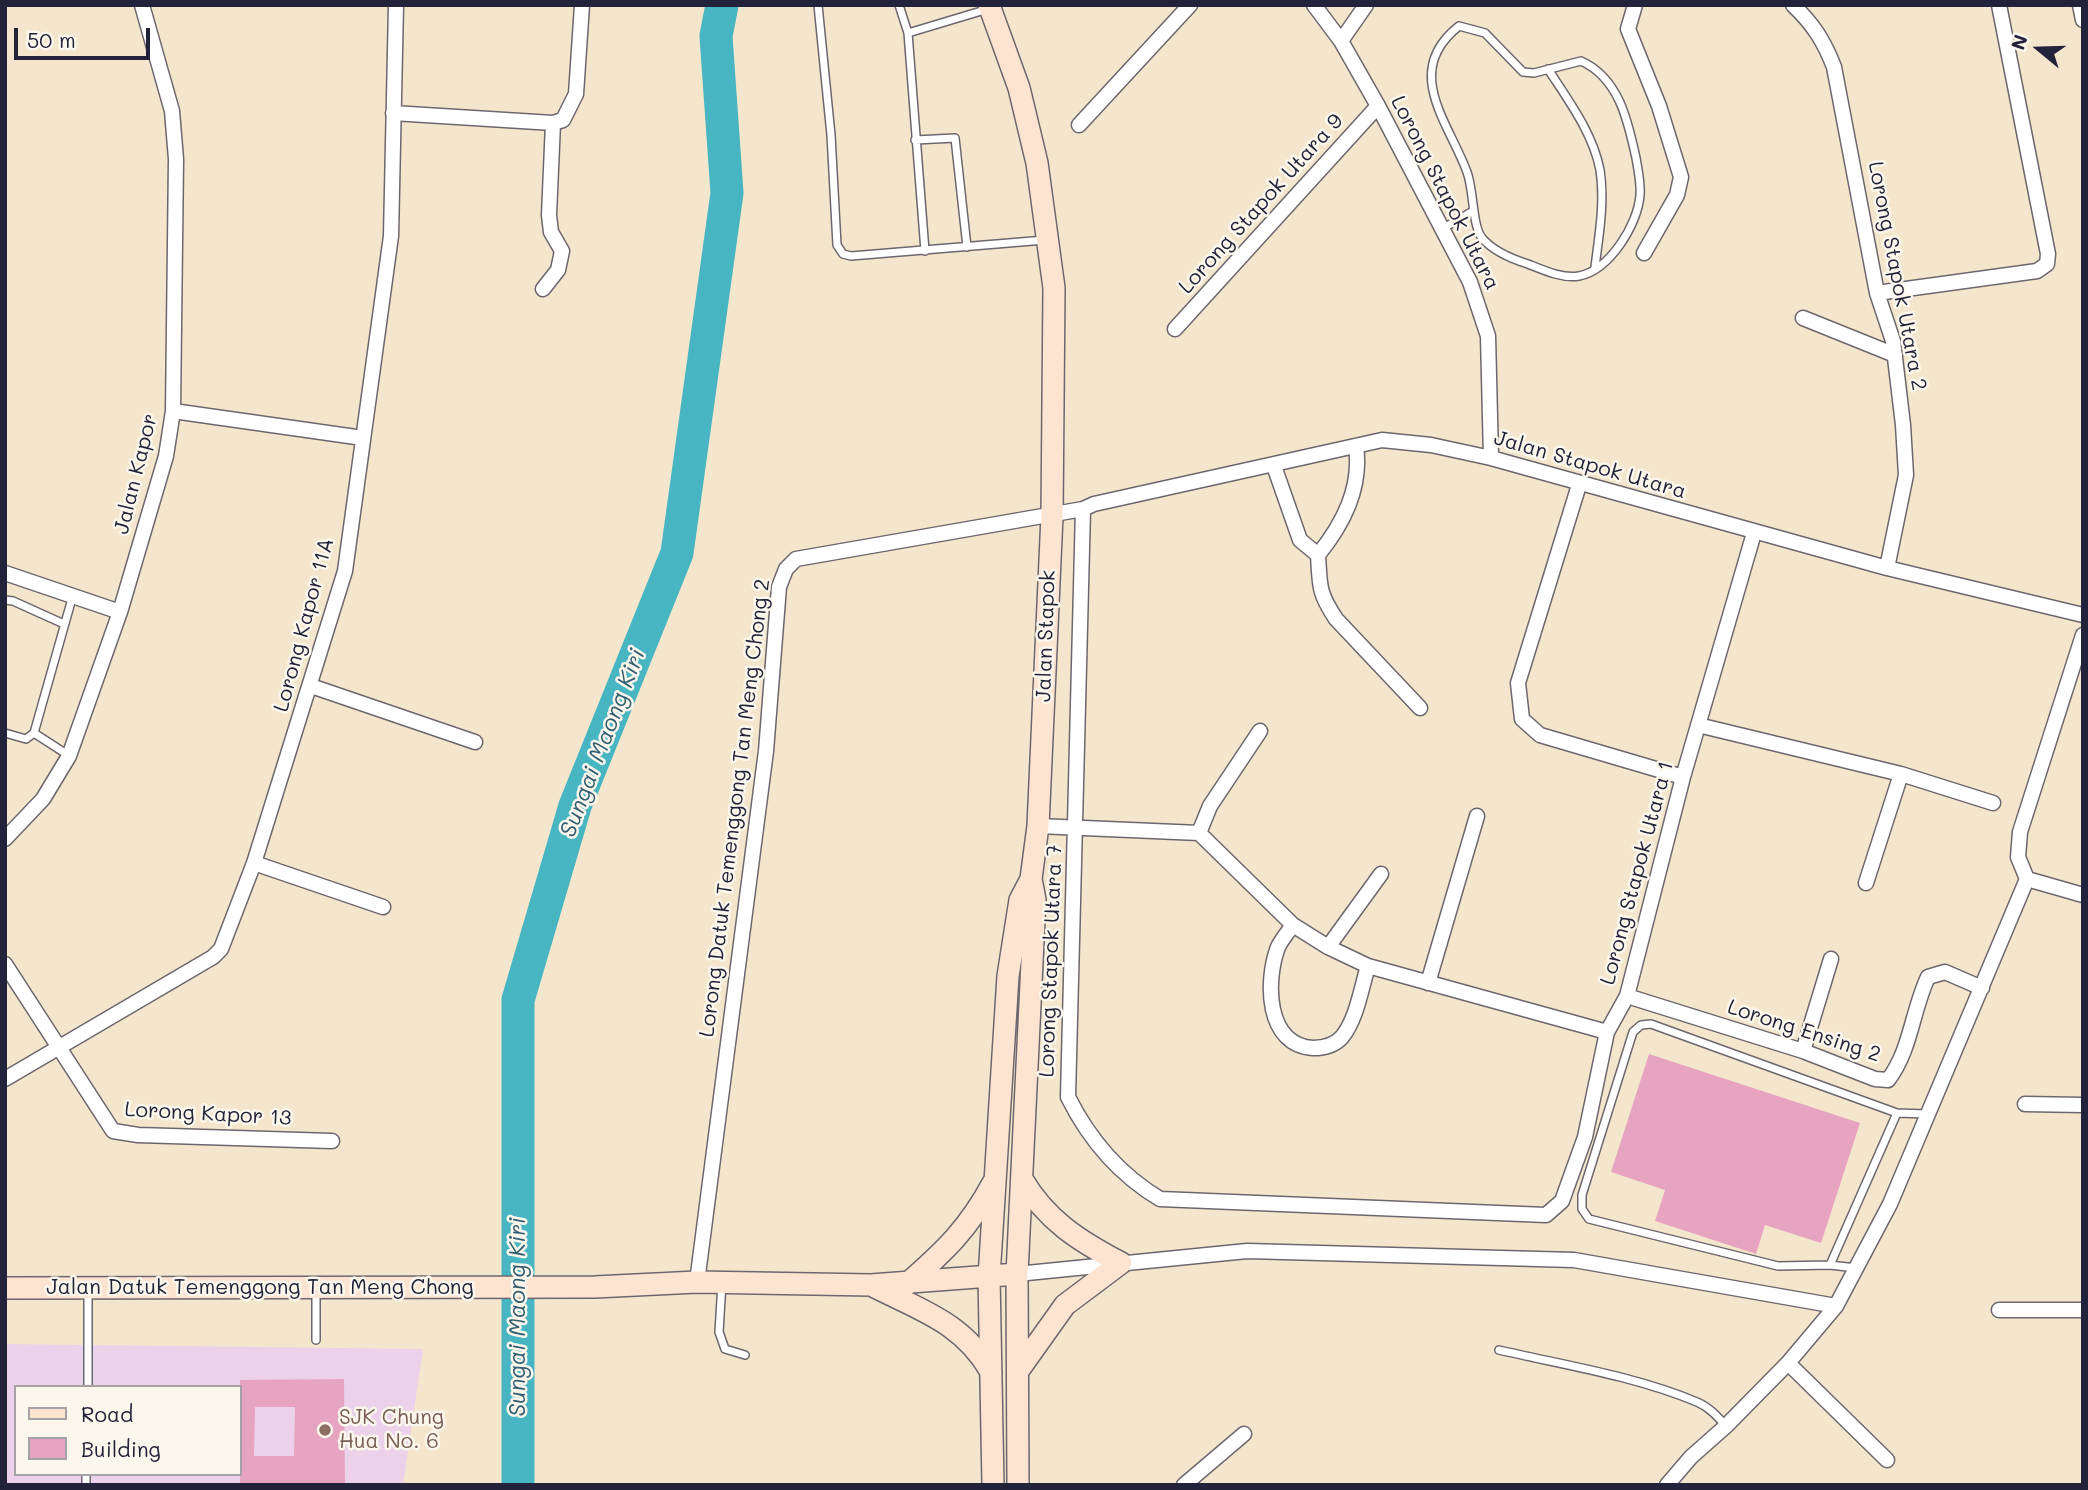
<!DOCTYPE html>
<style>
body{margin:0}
#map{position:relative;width:2088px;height:1490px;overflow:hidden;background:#f4e6cc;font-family:Mali,sans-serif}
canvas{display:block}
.frame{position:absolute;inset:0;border:7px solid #22223b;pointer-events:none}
.legend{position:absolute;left:14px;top:1385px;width:228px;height:91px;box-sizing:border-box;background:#fbf7ec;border:2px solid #a4a2a5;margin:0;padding:9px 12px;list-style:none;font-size:21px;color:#22223b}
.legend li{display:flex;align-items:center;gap:14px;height:35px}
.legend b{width:35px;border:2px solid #a4a2a5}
.north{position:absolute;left:2004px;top:14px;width:70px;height:70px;-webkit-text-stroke:5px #fbf7ec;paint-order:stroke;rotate:289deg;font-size:19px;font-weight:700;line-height:28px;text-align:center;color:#22223b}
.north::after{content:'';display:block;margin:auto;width:24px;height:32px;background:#22223b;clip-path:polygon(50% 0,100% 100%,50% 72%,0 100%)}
.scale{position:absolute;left:14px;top:28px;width:136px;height:32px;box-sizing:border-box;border:4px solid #22223b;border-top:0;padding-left:9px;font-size:21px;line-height:24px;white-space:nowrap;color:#22223b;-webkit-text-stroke:5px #fbf7ec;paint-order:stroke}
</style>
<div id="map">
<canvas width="2088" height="1490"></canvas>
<div class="frame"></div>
<ul class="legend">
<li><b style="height:9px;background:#fde4d0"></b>Road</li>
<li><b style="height:19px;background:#e7a4c0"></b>Building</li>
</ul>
<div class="north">N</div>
<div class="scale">50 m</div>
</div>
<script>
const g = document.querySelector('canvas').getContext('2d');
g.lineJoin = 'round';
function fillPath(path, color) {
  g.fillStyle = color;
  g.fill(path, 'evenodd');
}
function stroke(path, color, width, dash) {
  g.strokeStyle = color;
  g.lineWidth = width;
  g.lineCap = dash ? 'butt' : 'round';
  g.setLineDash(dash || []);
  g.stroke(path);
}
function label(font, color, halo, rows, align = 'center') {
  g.font = font + ' Mali,sans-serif';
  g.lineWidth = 5;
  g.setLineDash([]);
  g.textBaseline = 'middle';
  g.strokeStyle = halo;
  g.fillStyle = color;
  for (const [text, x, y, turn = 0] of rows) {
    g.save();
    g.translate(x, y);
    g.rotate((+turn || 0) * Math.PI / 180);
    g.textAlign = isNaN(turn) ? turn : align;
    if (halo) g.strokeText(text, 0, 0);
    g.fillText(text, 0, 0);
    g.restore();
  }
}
fillPath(new Path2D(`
 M5,1344L423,1349L403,1485H5ZM16,1387H240V1474H16Z`), '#ecd1ea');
stroke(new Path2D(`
 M518,1485V1000L575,806L677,553L727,193L716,36L722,5`), '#48b5c2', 33);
fillPath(new Path2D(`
 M1649,1054L1860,1123L1821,1243L1765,1225L1756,1254L1655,1221L1665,1190L1611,1172Z
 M344,1379L345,1485H240V1380ZM255,1407H295L294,1456H254Z`), '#e7a4c0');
const service = new Path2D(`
 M818,5L831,135L837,245L843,254L851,256L1045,240
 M899,5L908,33L925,251
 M1459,26L1485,33L1523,72L1534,73L1581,61C1619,78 1628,121 1636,158C1638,169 1641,184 1640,195C1638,224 1610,270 1579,276C1563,279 1543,270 1528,264C1512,259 1493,251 1482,238C1472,225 1474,191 1467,172C1448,121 1402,71 1459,26Z
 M908,33L988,9
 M1548,69C1568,100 1593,133 1600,170C1605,202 1599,235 1595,267
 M915,140L955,138L967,247
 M1442,229L1473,211
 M5,600L13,601L64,624
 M5,733L26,739L34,733L73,595
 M34,733L68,755
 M1830,1265L1897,1113
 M1856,1268L1830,1265L1778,1266L1589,1219L1582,1209V1195L1633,1032L1641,1025L1651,1024L1897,1113L1927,1114
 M722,1283L719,1332L725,1349L745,1355
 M88,1290V1387
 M316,1340V1288
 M1499,1350C1564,1365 1635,1376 1697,1402C1709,1407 1717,1416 1726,1426
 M86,1485V1474`);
const minor = new Path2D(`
 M1314,5L1341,41L1378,106L1470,282L1488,336L1491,458
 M1635,5L1628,29L1659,106L1681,177L1677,195L1644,253
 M1793,5C1813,24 1824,41 1834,67L1877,293L1893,341L1903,425L1906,475L1887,568
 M2080,5L2083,20
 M1341,41L1366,5
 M393,113L553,123L563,120L576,94L582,5
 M1079,125L1190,5
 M543,289L558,270L562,251L551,232L549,215L553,123
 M1877,293L2037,271L2047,264L2048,254L1999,5
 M1803,318L1895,355
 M1175,329L1378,106
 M173,411L363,438
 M1274,466L1300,540L1318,555C1320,586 1318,592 1336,619L1420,708
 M1579,485L1518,683L1522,719L1540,735L1683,777
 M1083,509L1068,1097C1089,1139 1120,1175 1160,1199L1546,1215L1562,1201L1585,1137L1607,1032L1627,996L1683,777L1754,533
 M1318,555C1343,524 1362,488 1356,446
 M5,573L120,612
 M311,686L475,742
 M1698,725L1901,774L1993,803
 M1038,826L1199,833L1293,925L1328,947L1368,966L1607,1032
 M1199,833L1210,806L1260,731
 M5,839L43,799L69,756L120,612L166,456L173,411L176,159L172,111L142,5
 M254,863L383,907
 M2027,879L2083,895
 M1866,883L1901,774
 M1293,925C1288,932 1282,939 1278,947C1265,982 1266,1045 1313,1048C1324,1048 1334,1046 1342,1037C1357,1018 1361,989 1368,966
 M1328,947L1381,874
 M5,964L113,1131L138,1135L332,1141
 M1428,983L1477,816
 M1627,996L1803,1051L1875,1079L1888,1080C1911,1050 1912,1011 1928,977L1945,972L1982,988
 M1803,1051L1831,959
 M5,1079L213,957L221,949L254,863L345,571L391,236L396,5
 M2025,1104L2083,1105
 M1017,1274L1247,1251L1574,1260L1836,1306
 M697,1282L766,751L779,587L786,569L796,559L1083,509L1094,504L1382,440L1431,445L1491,458L1887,568L2083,615
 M1999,1310H2083
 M1788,1363L1887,1460
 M1184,1485L1244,1434
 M1667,1485L1691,1457L1726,1426L1788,1363L1836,1306L1890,1204L2027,879L2018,857L2020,832L2083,635`);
const secondary = new Path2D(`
 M989,5L1019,88L1037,163L1054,288L1052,516L1038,826L1031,879L1035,900L1017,1274L1018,1485
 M907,1284C945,1251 969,1228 993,1183
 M873,1286C920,1310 964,1323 991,1372
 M5,1288L595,1287L697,1282L871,1285L1017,1274
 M1018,1371L1065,1305L1121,1263C1079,1241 1046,1220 1022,1179
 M993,1485L989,1277L1008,976L1020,900L1031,879`);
stroke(service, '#6c676e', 10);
stroke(minor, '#6c676e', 17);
stroke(secondary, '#6c676e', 24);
stroke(service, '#fff', 7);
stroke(minor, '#fff', 14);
stroke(secondary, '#fde4d0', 21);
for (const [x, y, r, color] of [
 [325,1430,7,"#8d6e63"]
]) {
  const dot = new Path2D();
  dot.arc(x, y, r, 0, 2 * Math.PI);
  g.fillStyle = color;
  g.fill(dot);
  stroke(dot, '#fbf7ec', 2.5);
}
label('21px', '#22223b', '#fbf7ec', [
 ["Lorong Stapok Utara",1445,193,63],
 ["Lorong Stapok Utara 9",1261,204,-48],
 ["Lorong Stapok Utara 2",1897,276,79],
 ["Jalan Stapok Utara",1590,465,16],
 ["Jalan Kapor",136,474,-76],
 ["Lorong Kapor 11A",304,625,-75],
 ["Jalan Stapok",1046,636,-88],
 ["Lorong Datuk Temenggong Tan Meng Chong 2",735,808,-83],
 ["Lorong Stapok Utara 1",1637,873,-75],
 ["Lorong Stapok Utara 7",1051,961,-88],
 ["Lorong Ensing 2",1804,1031,18],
 ["Lorong Kapor 13",208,1114,3],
 ["Jalan Datuk Temenggong Tan Meng Chong",260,1288]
]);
label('21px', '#785e54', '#fbf7ec', [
 ["SJK Chung",339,1418],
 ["Hua No. 6",339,1442]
], 'left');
label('italic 23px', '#315d71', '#fbf7ec', [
 ["Sungai Maong Kiri",603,743,-69],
 ["Sungai Maong Kiri",518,1317,-90]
]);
</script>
